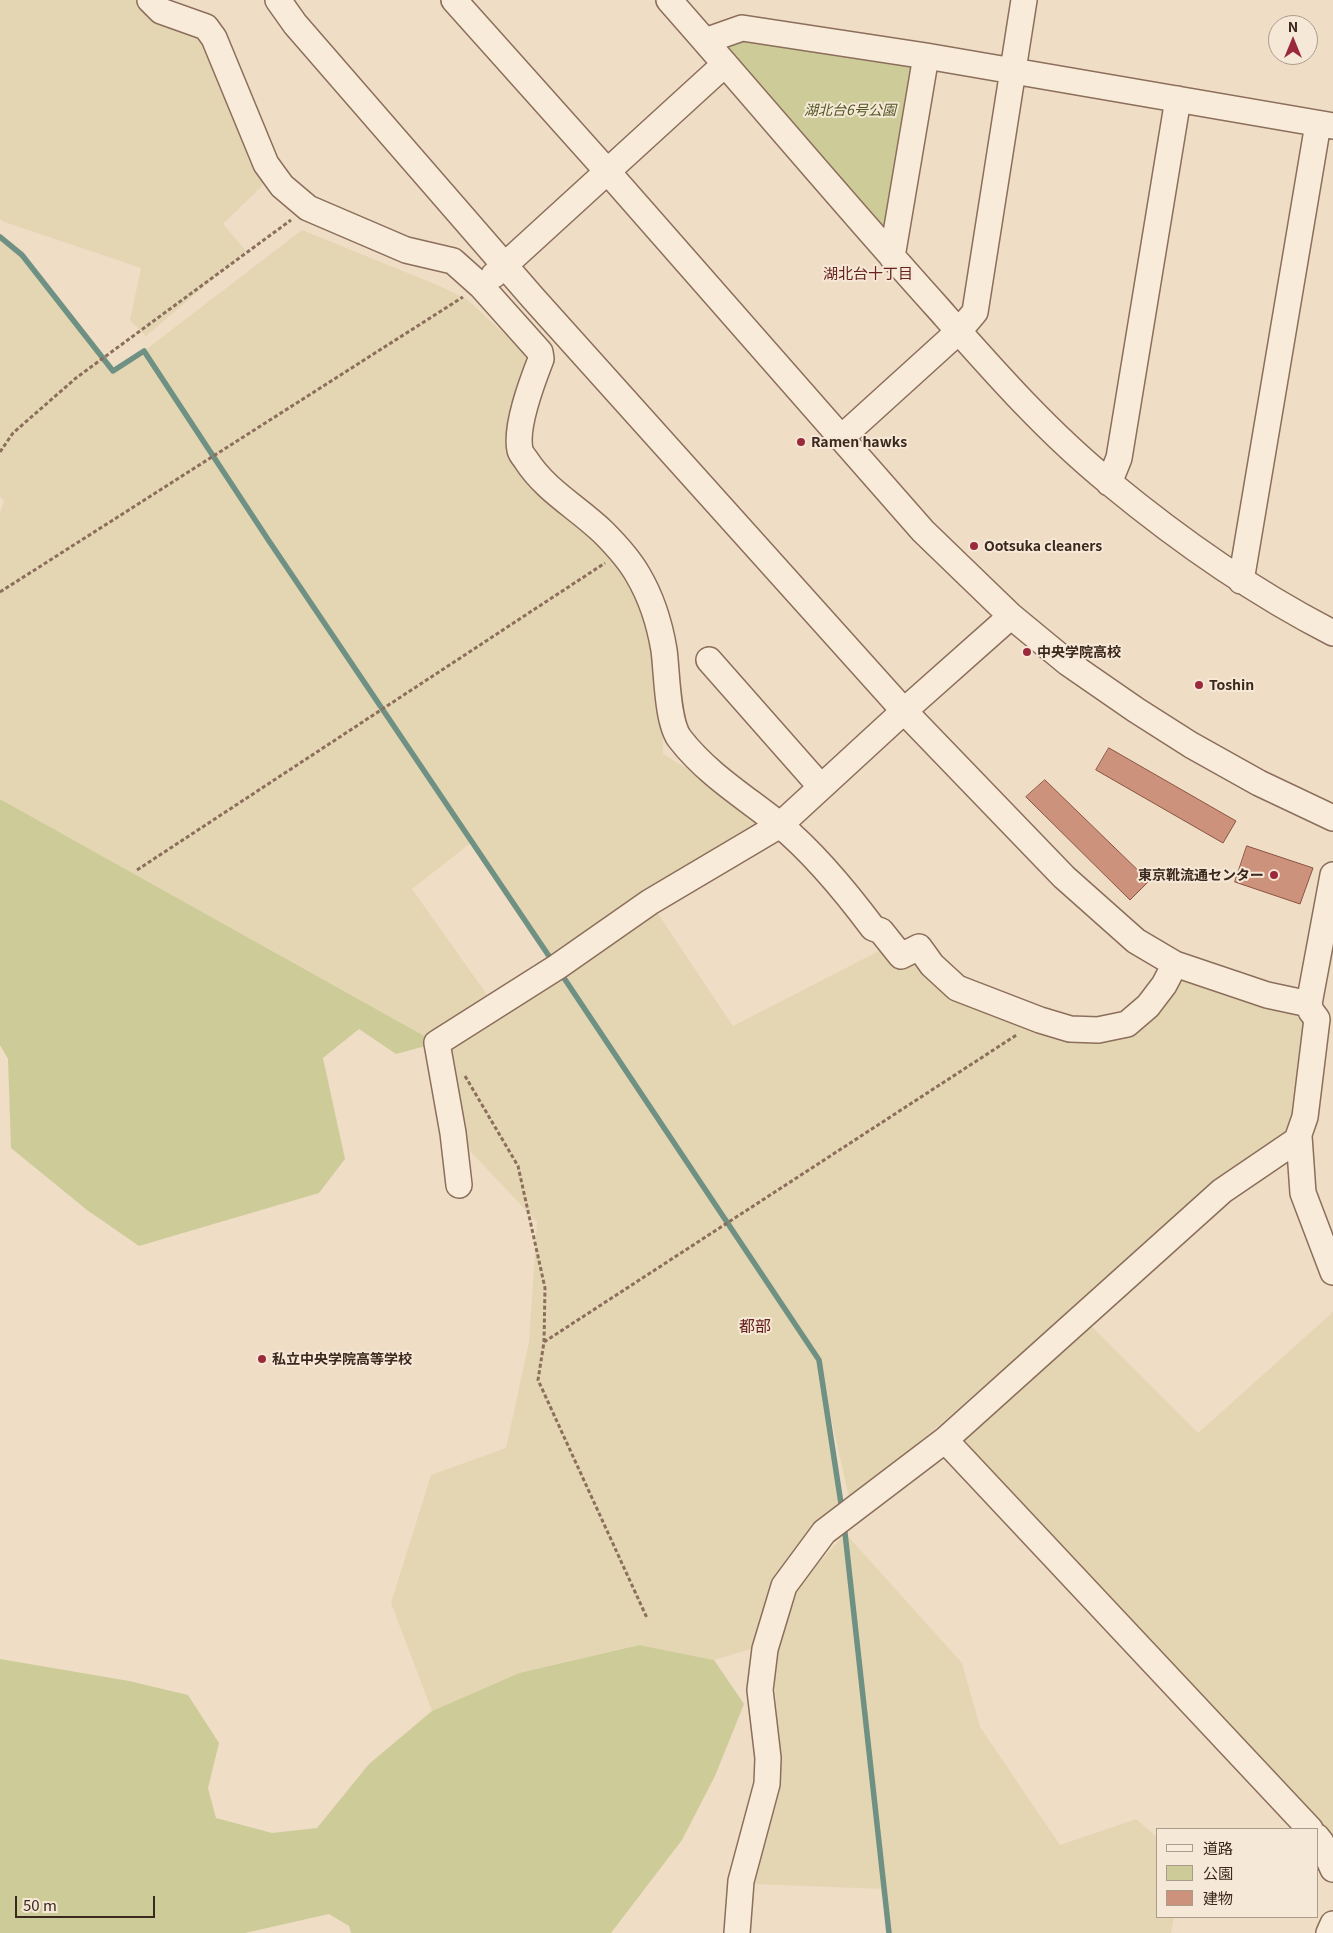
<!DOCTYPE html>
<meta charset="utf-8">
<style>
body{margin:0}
#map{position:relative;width:1333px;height:1933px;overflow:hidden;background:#efddc6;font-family:Georgia,"Noto Sans JP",serif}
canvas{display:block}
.legend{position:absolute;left:1156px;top:1828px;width:162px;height:90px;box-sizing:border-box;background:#f6e8d6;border:1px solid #ab9b8d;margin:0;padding:6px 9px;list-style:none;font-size:15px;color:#3b281f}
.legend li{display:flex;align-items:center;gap:10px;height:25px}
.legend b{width:25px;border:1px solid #ab9b8d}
.north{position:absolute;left:1268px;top:15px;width:50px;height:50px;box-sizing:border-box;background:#f6e8d6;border:1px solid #ab9b8d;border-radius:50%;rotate:0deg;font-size:14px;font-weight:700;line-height:20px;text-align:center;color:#3b281f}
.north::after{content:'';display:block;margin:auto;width:18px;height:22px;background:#9a2a3b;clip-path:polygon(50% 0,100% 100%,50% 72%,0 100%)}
.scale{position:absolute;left:15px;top:1896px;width:140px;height:22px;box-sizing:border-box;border:2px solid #3b281f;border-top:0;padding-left:6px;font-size:15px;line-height:18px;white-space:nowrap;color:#3b281f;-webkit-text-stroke:4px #f6e8d6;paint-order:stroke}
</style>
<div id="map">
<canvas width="1333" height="1933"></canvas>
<ul class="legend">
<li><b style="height:6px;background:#f9ebd9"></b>道路</li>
<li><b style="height:14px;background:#cdcc99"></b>公園</li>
<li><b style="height:14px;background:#cd927b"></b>建物</li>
</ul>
<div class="north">N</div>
<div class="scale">50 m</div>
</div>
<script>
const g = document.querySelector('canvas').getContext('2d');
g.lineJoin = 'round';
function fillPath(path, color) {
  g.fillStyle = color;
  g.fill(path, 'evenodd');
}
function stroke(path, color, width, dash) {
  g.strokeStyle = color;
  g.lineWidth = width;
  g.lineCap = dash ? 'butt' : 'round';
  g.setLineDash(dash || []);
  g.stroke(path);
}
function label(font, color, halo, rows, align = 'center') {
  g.font = font + ' Georgia,"Noto Sans JP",serif';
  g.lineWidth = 4;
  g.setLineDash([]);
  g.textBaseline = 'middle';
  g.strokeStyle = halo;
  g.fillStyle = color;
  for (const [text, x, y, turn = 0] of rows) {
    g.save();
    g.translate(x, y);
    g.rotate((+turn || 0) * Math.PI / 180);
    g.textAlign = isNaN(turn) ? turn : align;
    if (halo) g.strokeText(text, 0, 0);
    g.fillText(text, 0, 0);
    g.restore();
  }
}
fillPath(new Path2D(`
 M0,0H150L194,21L266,164L262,186L223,224L246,251L146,336L130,320L141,268L4,222L0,219Z
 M302,230L442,287L468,300L529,357L513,459L529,487L593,532L618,570L634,586L656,653L663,726V754L780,825L653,906L733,1026L881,950L909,960L956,997L1087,1040L1181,974L1267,1002L1314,1022L1300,1122L1074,1308L850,1502L821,1373L846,1534L962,1663L980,1727L1060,1845L1136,1819L1157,1837V1917H1174L1171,1933H890L884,1889L753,1884L756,1851L775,1805L779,1756L773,1649L789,1596L843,1536L775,1585L761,1646L714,1660L638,1645L519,1673L432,1711L391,1603L431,1475L506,1448L529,1342L537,1222L453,1133L437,1043L0,799V513L4,501L0,497V237L22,255L114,371L144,351ZM472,842L556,967L495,1006L412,889Z
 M1333,1312V1854L945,1440L1082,1317L1198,1433Z`), '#e5d6b3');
fillPath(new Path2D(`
 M742,28L926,56L892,257L705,41Z
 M0,799L437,1043L396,1054L359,1029L323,1058L345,1159L319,1193L139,1246L87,1210L11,1148L8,1059L0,1045Z
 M639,1645L714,1660L744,1704L715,1776L682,1840L611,1933H351L349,1926L329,1914L245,1933H0V1659L129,1681L188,1695L219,1743L208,1788L216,1818L272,1833L317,1828L369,1764L432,1711L519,1673Z`), '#cdcc99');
stroke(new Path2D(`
 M0,237L22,255L113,371L144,351L269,541L553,962
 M560,972L819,1360L842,1510
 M844,1524L889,1933`), '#6e9183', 5.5);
const building = new Path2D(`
 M1109,748L1236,821L1223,843L1096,770Z
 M1045,780L1149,881L1130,900L1026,797Z
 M1247,846L1313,868L1300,904L1235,882Z`);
fillPath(building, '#cd927b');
stroke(building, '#8a5341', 1);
const minor = new Path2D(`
 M150,0L161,11L206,27L214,38L266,164L282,186L308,208L406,250L453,261L481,286L540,352L541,359C532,382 515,427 520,450C521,454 524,457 526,460C546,491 577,507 603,532C616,545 629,559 638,575C651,597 660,626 664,650C667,672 667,723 680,739C707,774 745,797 780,825C815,854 846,892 873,928L881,931L901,956L919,947L932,965L957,988L1040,1020L1070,1029L1098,1030L1127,1024L1148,1006L1164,985L1175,964
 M278,0L295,24L533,298L904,711L1064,877L1136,941L1175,964L1267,995L1309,1004
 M454,0L607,171L923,531L1011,616L1068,663L1136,710L1191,745L1259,783L1333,818
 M669,0C759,102 846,206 938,308C992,369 1046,431 1110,483C1179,540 1253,592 1333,633
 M705,41L742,28L926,56L1333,126
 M892,257L926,56
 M494,275L725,64
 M841,438L959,331L975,312L1024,0
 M1109,483L1119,458L1178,99
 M1241,581L1318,124
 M709,660L821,787
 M1299,1136L1303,1193L1333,1272
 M459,1185L453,1133L437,1043L557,967L650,902L780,825L904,711L1011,616
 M945,1440L1310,1829
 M1317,1837L1321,1842L1333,1869
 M737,1933L741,1881L767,1784L768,1758L760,1690L765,1649L784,1586L824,1532L945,1440L1222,1191L1297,1140L1305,1117L1317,1019L1311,1011L1309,1004L1333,875
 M1329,1933L1333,1924`);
stroke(minor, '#8b6e5b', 28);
stroke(new Path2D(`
 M0,452L13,433L76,378L291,220
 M0,592L463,297
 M137,870L605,563
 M465,1076L518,1166L545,1288L544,1342L538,1380L647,1618
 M544,1342L1018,1034`), '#8b6e5b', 3, [4, 2.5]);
stroke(minor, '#f9ebd9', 25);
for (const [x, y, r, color] of [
 [801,442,5,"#9a2a3b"],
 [974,546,5,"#9a2a3b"],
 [1027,652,5,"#9a2a3b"],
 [1199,685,5,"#9a2a3b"],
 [1274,875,5,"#9a2a3b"],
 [262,1359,5,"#9a2a3b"]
]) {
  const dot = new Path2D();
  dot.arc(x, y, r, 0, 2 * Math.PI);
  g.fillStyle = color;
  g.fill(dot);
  stroke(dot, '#f6e8d6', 2);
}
label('italic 14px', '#525726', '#f6e8d6', [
 ["湖北台6号公園",850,110]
]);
label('bold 14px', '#3b281f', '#f6e8d6', [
 ["Ramen hawks",811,442],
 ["Ootsuka cleaners",984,546],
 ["中央学院高校",1037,652],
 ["Toshin",1209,685],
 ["東京靴流通センター",1264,875,"right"],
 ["私立中央学院高等学校",272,1359]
], 'left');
label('15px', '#68231e', '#f6e8d6', [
 ["湖北台十丁目",868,273]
]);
label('16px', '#68231e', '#f6e8d6', [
 ["都部",755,1326]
]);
</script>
